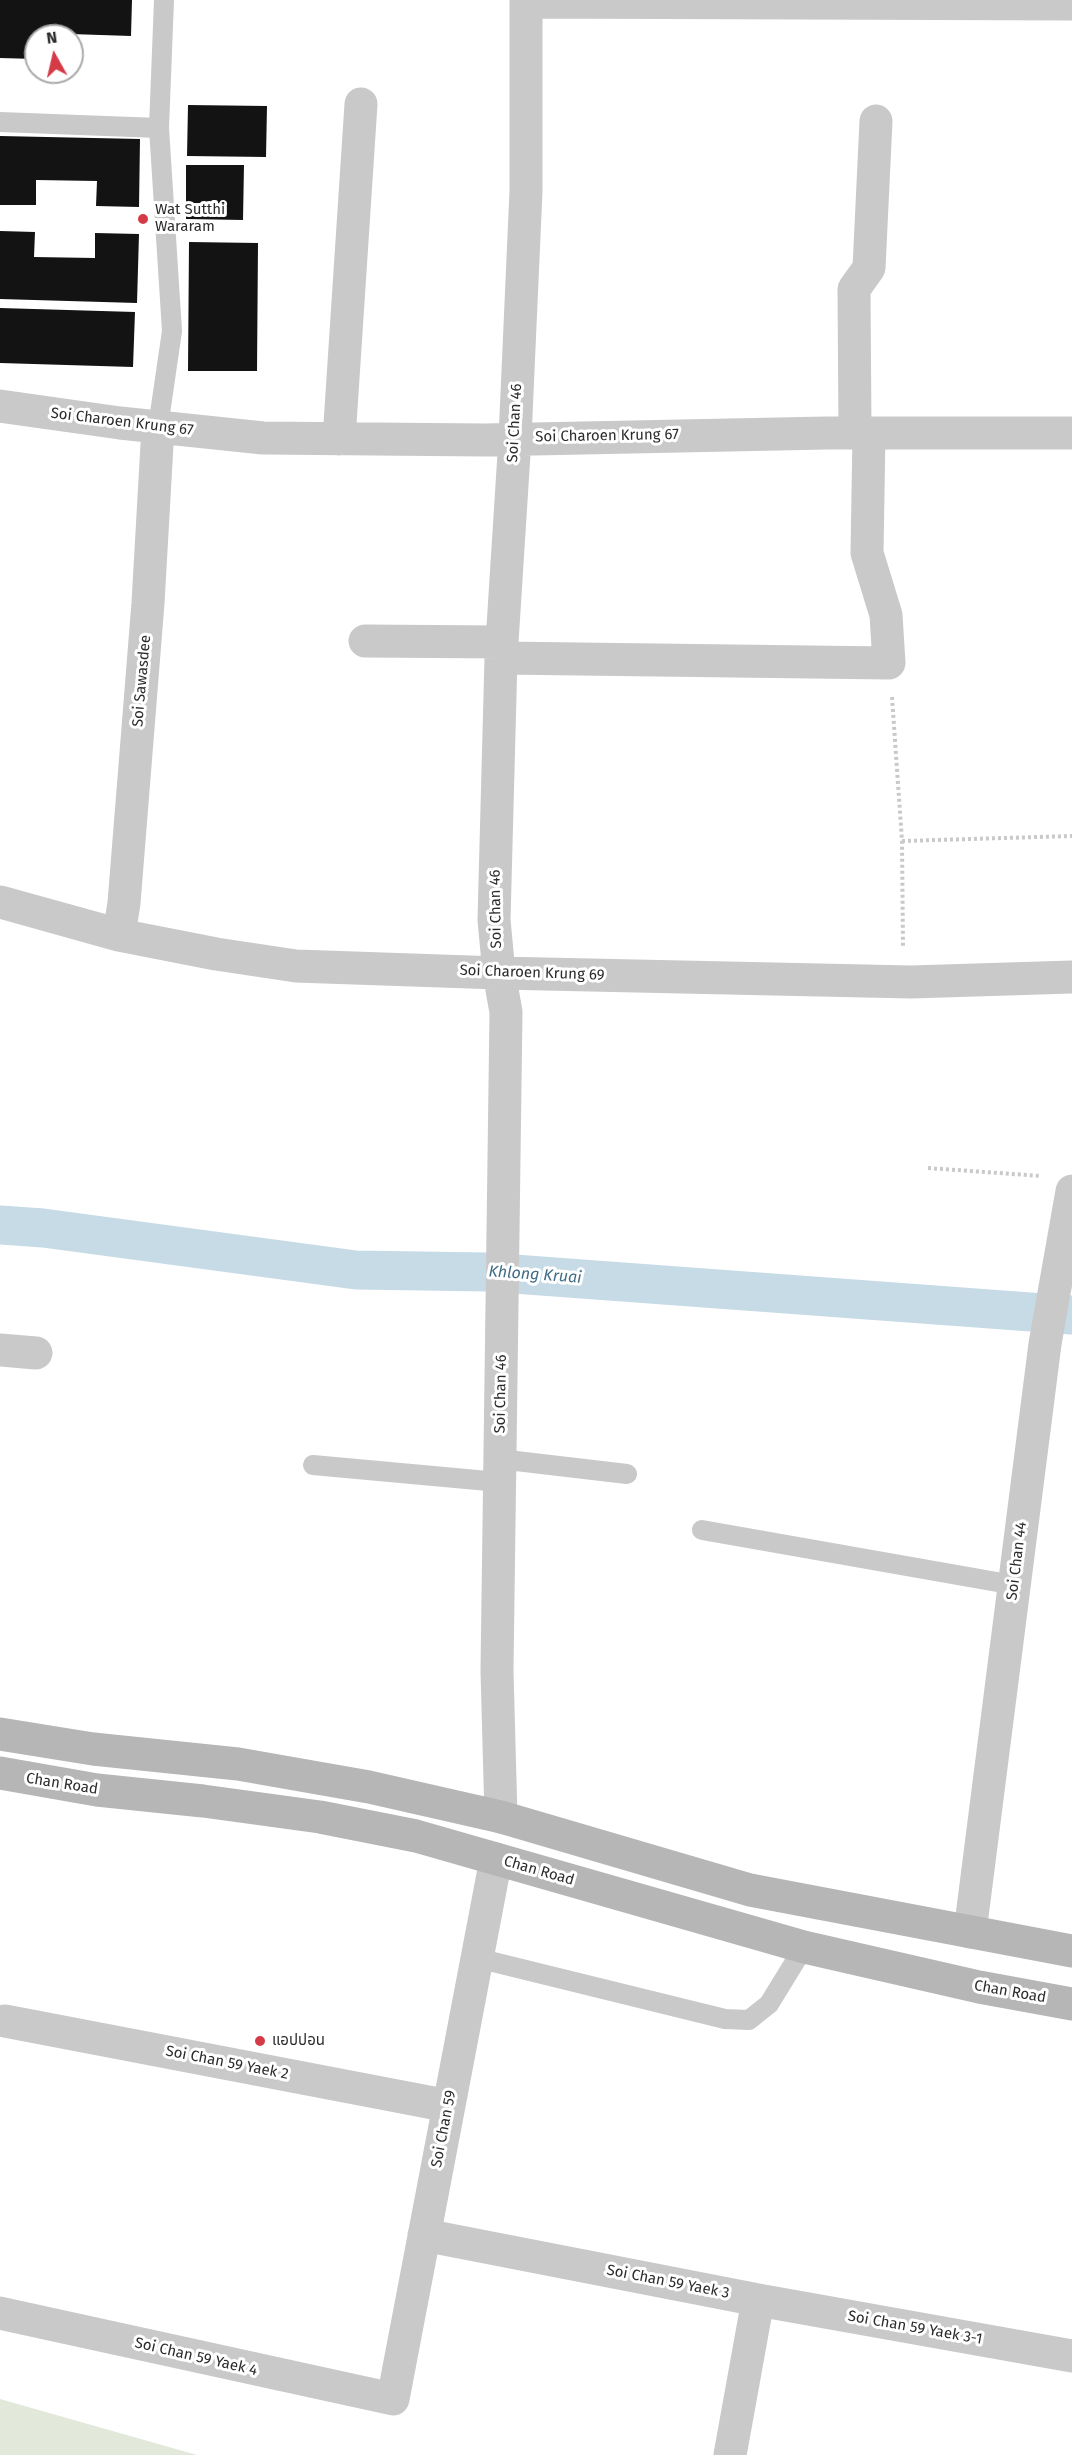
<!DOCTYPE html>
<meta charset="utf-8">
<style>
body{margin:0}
#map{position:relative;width:1072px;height:2455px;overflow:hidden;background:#fff;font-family:"Fira Sans",sans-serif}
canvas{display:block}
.north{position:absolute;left:24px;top:24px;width:60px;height:60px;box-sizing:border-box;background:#fff;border:2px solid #ababab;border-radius:50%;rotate:352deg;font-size:16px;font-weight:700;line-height:24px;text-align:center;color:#2c2c2c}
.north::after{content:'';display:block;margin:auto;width:21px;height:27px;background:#d53b47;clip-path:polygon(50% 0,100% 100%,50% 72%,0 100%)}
</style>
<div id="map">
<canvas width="1072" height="2455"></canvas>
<div class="north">N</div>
</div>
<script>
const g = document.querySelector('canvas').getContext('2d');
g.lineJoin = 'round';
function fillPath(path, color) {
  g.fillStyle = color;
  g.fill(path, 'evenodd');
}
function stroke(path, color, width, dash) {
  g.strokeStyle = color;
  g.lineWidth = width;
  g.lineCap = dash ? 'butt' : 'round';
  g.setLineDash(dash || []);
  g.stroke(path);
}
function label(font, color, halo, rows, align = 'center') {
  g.font = font + ' "Fira Sans","Noto Sans Thai",sans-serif';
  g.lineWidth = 6;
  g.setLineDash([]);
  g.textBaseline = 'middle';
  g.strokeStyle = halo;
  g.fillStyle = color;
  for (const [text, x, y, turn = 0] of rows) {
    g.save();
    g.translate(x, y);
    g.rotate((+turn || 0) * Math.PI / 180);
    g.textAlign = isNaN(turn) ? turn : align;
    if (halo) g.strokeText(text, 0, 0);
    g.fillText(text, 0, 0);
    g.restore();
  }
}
fillPath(new Path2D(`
 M0,2399L197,2455H0Z`), '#e2e8da');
stroke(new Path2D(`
 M0,1225L43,1228L356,1270L487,1272L1072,1315`), '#c7dbe7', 39);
fillPath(new Path2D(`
 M0,0H132L131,36L40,33V36H36V59L0,58Z
 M188,105L267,106L266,157L187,156Z
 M0,136L140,139L139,207L96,206L97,181L36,180V205H0Z
 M186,165H244L243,220L186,219Z
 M0,231L35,232L34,257L95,258V233L139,234L137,303L0,299Z
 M189,242L258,243L257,371H188Z
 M0,308L135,312L133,367L0,363Z`), '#131313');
stroke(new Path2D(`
 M892,697L902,841L903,947
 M902,841L1072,836
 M928,1168L1041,1176`), '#c9c9c9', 4, [3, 3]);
stroke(new Path2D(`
 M0,122L159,128
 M158,427L172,331L159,128L164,0
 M499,1459L627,1474
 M313,1465L499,1482
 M702,1530L1014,1585
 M477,1958L725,2019L749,2020L769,2004L804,1947`), '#c9c9c9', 20);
stroke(new Path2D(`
 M526,2L1072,4
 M0,406L120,423L263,438L485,440L827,433H1072
 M855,433L854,289L869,268L876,121
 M339,439L361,104
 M365,641L502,642
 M501,658L889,663L886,615L867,553L869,433
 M0,902L119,935L216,954L296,966L499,973L911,982L1072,977
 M119,935L124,903L148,603L158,427
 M0,1350L36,1353
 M501,1817L497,1671L506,1012L499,973L494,920L501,658L515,438L526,191V0
 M970,1932L1045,1344L1072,1191
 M5,2021L449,2106
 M424,2235L758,2300L730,2455
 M758,2300L1072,2356
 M0,2313L393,2399L496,1859`), '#c9c9c9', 33);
stroke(new Path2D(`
 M0,1734L93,1749L238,1764L369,1787L501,1817L750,1890L1072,1951
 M0,1773L97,1790L203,1801L320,1817L416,1836L804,1947L979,1987L1072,2004`), '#b6b6b6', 33);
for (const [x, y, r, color] of [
 [143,219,6,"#d53b47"],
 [260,2041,6,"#d53b47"]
]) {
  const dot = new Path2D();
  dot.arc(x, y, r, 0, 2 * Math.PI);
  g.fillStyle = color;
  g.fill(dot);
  stroke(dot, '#fff', 2);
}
label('15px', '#2c2c2c', '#fff', [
 ["Wat Sutthi",155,210],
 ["Wararam",155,227],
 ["แอปปอน",272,2041]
], 'left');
label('15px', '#2c2c2c', '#fff', [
 ["Soi Charoen Krung 67",122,422,7],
 ["Soi Chan 46",515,423,-87],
 ["Soi Charoen Krung 67",607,436,-1],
 ["Soi Sawasdee",142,681,-85],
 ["Soi Chan 46",496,909,-91],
 ["Soi Charoen Krung 69",532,973,2],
 ["Soi Chan 46",501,1394,-89],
 ["Soi Chan 44",1017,1561,-83],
 ["Chan Road",62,1784,9],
 ["Chan Road",539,1871,16],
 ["Chan Road",1010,1992,10],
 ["Soi Chan 59 Yaek 2",227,2063,11],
 ["Soi Chan 59",444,2129,-79],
 ["Soi Chan 59 Yaek 3",668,2282,11],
 ["Soi Chan 59 Yaek 3-1",915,2328,10],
 ["Soi Chan 59 Yaek 4",196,2357,13]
]);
label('italic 16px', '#416c86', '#fff', [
 ["Khlong Kruai",535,1275,4]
]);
</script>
